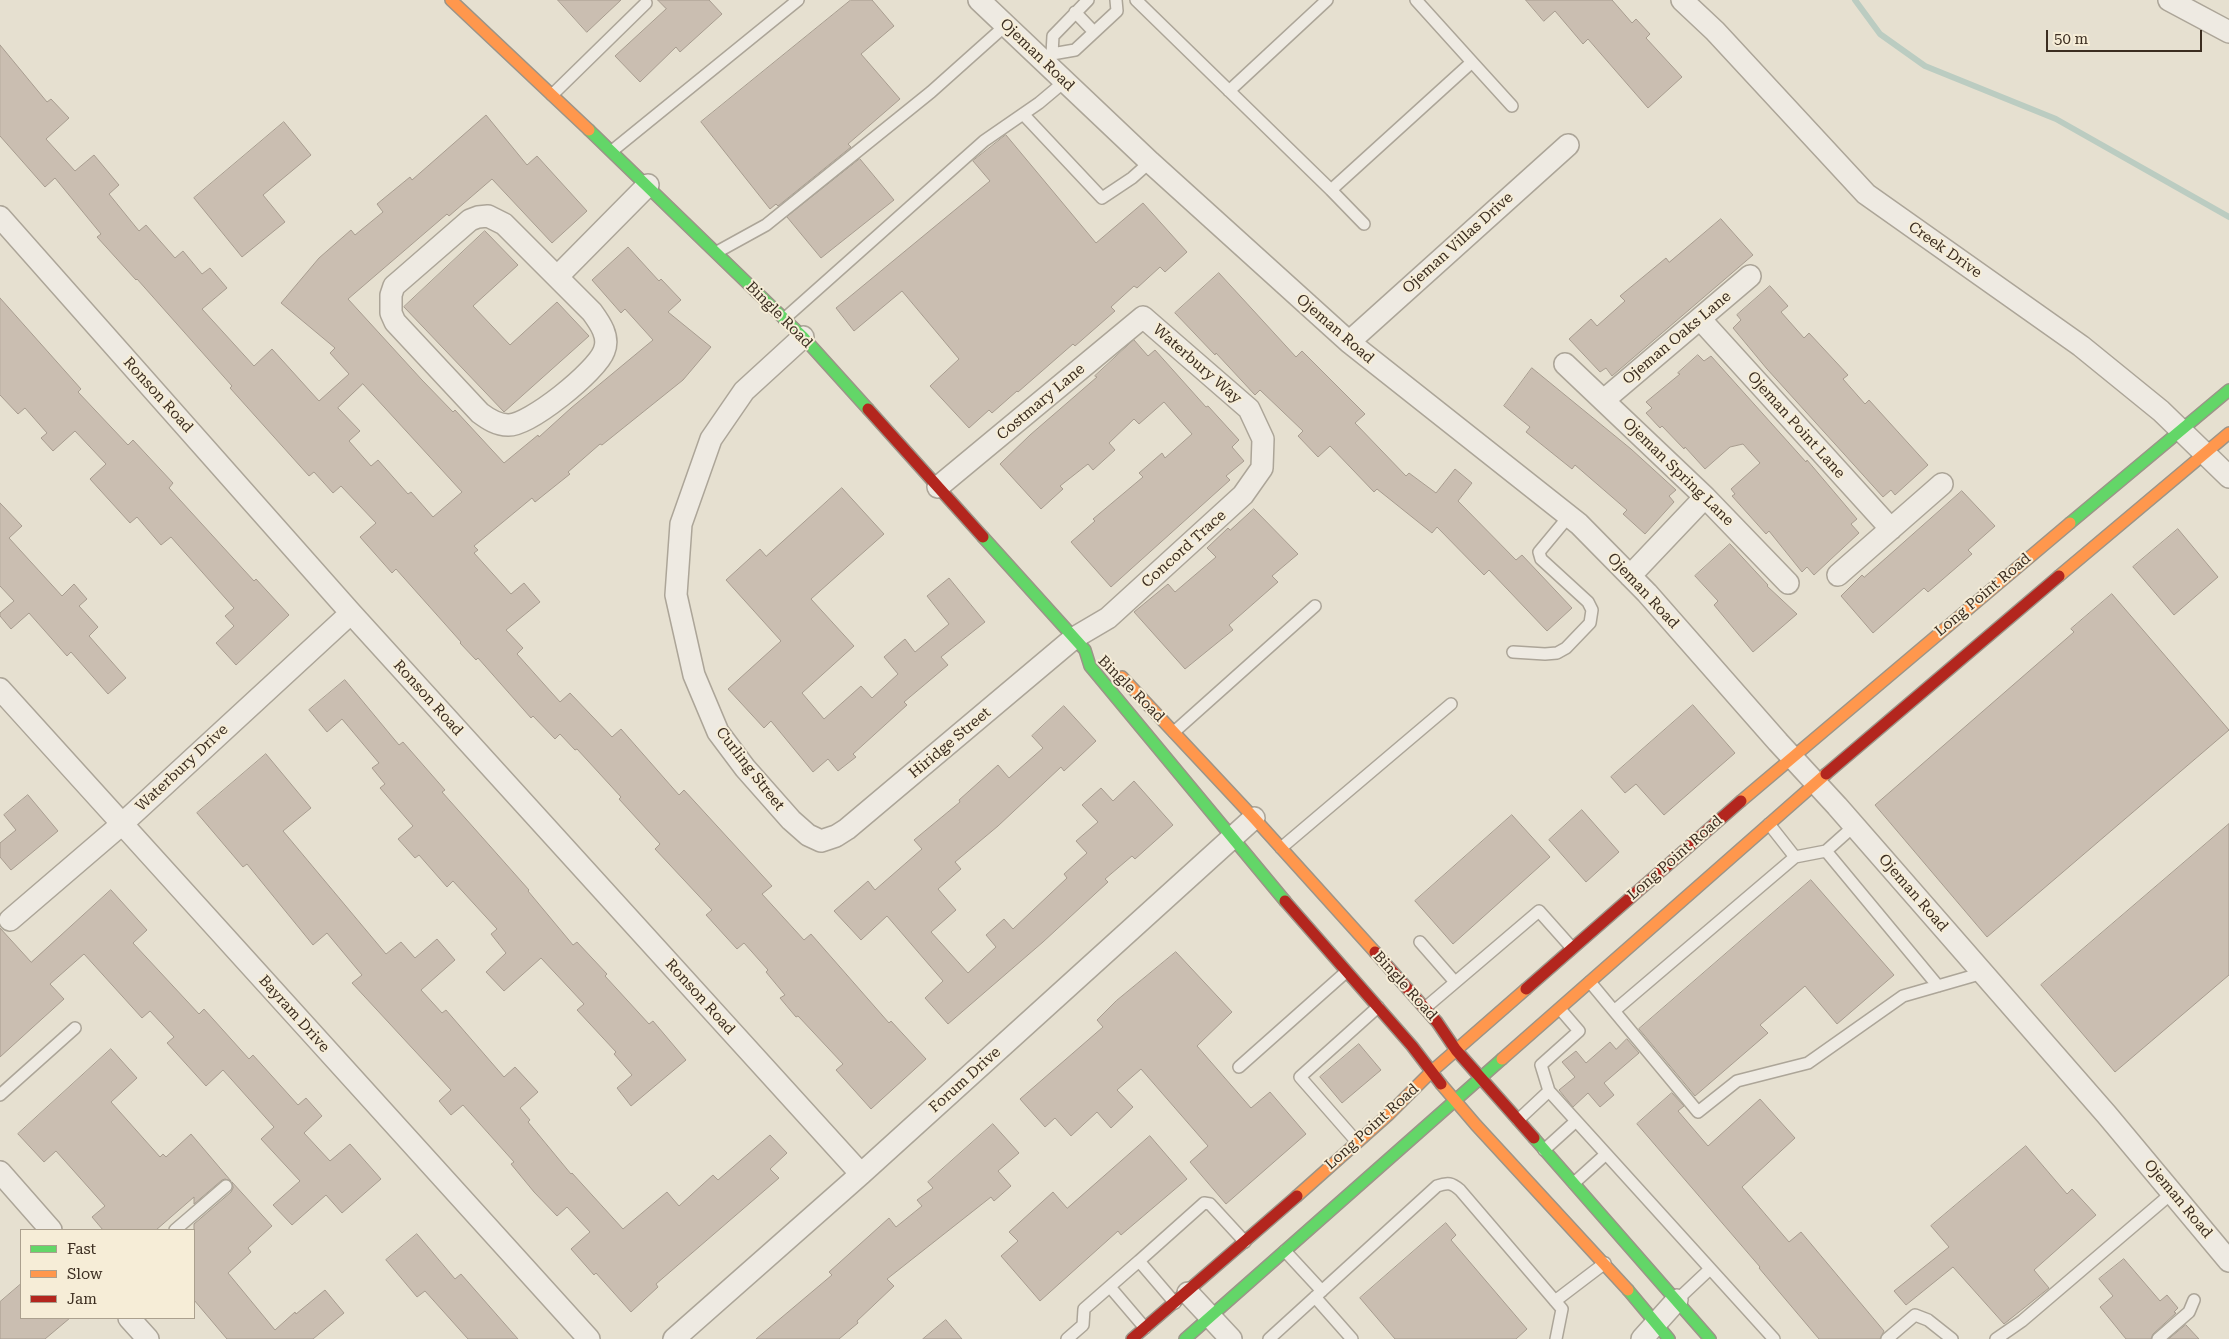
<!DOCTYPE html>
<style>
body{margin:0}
#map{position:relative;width:2229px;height:1339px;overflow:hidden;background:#e6e0d0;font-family:"Roboto Serif",serif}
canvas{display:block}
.legend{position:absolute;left:20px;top:1229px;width:175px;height:90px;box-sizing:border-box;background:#f6edd7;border:1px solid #aba08e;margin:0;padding:6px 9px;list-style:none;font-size:15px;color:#3b2d20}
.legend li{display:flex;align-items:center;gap:10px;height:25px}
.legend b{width:25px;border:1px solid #aba08e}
.scale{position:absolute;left:2046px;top:30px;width:156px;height:22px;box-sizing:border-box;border:2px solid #3b2d20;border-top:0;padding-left:6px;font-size:15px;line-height:18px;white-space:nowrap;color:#3b2d20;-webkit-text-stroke:4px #f6edd7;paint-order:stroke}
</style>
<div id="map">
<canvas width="2229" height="1339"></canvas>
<ul class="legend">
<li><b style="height:6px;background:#63d668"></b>Fast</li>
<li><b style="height:6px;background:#ff974d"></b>Slow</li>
<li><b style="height:6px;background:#b3261e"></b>Jam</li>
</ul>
<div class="scale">50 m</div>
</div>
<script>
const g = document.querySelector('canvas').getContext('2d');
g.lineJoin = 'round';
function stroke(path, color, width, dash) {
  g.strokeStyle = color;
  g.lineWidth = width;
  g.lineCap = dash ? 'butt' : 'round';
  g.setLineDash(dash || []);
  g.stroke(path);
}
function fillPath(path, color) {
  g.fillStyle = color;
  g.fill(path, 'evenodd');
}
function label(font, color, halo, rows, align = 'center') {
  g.font = font + ' "Roboto Serif",serif';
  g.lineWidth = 4;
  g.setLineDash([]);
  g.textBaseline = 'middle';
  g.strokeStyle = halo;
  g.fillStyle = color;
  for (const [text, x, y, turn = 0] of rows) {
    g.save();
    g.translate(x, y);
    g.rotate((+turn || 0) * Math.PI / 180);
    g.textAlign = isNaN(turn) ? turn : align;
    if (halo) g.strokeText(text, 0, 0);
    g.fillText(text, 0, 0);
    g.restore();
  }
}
stroke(new Path2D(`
 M1855,0L1880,34L1925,66L2056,119L2229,217`), '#bbccc1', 6);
const building = new Path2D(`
 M558,0H621L587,32Z
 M658,0H709L722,14L680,52L676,47L640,82L615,56L666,9Z
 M851,0H872L894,26L861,54L900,99L848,144L851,147L778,206L776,204L770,209L701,122Z
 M1526,0H1612L1632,23L1636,19L1650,34L1646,38L1682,77L1648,108L1588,39L1583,44L1555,11L1544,21Z
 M0,45L47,102L51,99L69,118L46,139L75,171L94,155L119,185L109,194L139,231L146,225L175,258L183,251L202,274L210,268L227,288L202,309L254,366L272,349L319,401L349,374L330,353L335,348L281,303L319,258L351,230L355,235L383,212L377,204L410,177L412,180L486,115L527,165L537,156L587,211L552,243L492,179L449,216L447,214L348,299L422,380L453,412L455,410L504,463L538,435L539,437L571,408L653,340L625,309L621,313L592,280L628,247L659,281L661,279L681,300L668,312L711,347L683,380L602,445L600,444L568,472L570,474L535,502L532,498L474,546L478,550L474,553L511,594L524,583L540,602L506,630L523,648L517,654L560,702L570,693L612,737L621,729L679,795L684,790L772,886L762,894L804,940L811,934L889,1023L891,1021L926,1059L871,1109L836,1070L843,1064L798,1016L796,1017L780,998L785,995L766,972L768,970L744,943L737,949L706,915L712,910L655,849L660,844L619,799L621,797L577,749L575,750L560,734L555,739L533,716L531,718L478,658L476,660L460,643L461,642L396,569L392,573L360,537L376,523L341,486L333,493L314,472L309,476L230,388L232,386L137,279L136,280L97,237L101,234L55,178L45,187L0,136ZM363,384L462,492L433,517L411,492L408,494L378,460L371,466L349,441L360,431L338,408Z
 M284,122L311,155L263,195L285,222L242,257L194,198Z
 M1006,135L1096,243L1143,203L1187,252L1165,272L1160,267L1137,288L1134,286L1111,307L1115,311L1075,346L1073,344L1018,392L1017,391L992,413L989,410L969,428L930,386L959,359L902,291L854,331L836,308L990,181L973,161Z
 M860,159L894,200L821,258L787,217Z
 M1721,219L1753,255L1612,376L1606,368L1600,372L1569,339L1591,319L1597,326L1625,301L1620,296L1666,258L1669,262Z
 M485,231L518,265L473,306L510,345L557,302L589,336L504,412L404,307Z
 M1219,273L1296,357L1302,351L1365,414L1355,423L1406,476L1409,473L1436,493L1455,469L1472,483L1458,501L1516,560L1522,555L1572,608L1547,631L1489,570L1484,575L1437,527L1432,533L1377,489L1374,492L1330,446L1318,457L1298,436L1303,431L1260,390L1255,395L1216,353L1215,355L1175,313Z
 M1770,286L1788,306L1781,312L1804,338L1809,333L1848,375L1843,379L1865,404L1869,400L1928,465L1895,495L1891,490L1883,497L1767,369L1733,328L1741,320L1737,315Z
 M0,298L81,389L78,392L128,445L133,440L173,483L169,488L254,581L256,579L289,615L236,665L216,643L234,626L225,616L234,608L171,537L161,545L137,517L130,523L90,479L106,464L75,431L53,451L41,438L47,433L25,408L18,414L0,395Z
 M1134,340L1148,356L1155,350L1206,407L1208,406L1239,440L1232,447L1244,461L1226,476L1230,480L1111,587L1071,542L1095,521L1093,519L1143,477L1139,473L1162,453L1165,458L1192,434L1164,402L1139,424L1134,419L1109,443L1115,450L1093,470L1088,464L1060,486L1063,489L1041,509L1000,464L1030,435L1097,377L1095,376Z
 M1698,355L1704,361L1711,356L1806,462L1807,460L1857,519L1851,524L1859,533L1814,575L1807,567L1802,572L1769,531L1766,534L1732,496L1735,494L1731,489L1760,463L1743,444L1730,447L1705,469L1685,447L1684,449L1662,426L1660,428L1646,413L1652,408L1646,402L1680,374L1678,373Z
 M1532,368L1631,449L1676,490L1669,496L1674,502L1645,534L1623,514L1627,510L1575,465L1572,469L1526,432L1530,427L1504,406Z
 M842,488L884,534L811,599L854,646L802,693L824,719L861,686L872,698L898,674L884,657L905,639L915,652L949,624L927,596L949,578L985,622L941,657L948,665L904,702L907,705L853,754L856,757L838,771L828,759L813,772L771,721L764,728L728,689L781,641L726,580L760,549L766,556Z
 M1962,491L1995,526L1968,550L1972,554L1928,592L1924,588L1873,633L1841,596L1862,575L1864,577Z
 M0,503L22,526L9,538L62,596L74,584L87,599L79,606L98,627L89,636L126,678L108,694L71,652L67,656L29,613L11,629L0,616V613L14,601L0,586Z
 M1254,509L1298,554L1272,576L1278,582L1229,625L1233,630L1185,669L1134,612L1168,584L1175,592L1216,557L1207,548L1228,528L1230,530Z
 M2178,529L2218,577L2174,615L2133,567Z
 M1730,544L1768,585L1767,586L1797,614L1753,652L1714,605L1718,601L1695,576Z
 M2112,594L2229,730L1987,937L1875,805L2074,632L2071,629Z
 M345,680L399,745L403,742L445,790L442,792L529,890L528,891L573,945L577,942L607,974L605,976L649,1024L653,1021L686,1060L631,1106L617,1088L632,1075L614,1054L616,1052L577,1010L584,1004L541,958L504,991L486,972L506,953L491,934L497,929L453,881L447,887L419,855L415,858L398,839L413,826L380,788L385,784L372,768L379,763L342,719L327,732L309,710Z
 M1693,705L1735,753L1664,815L1636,784L1625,793L1611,777Z
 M1064,706L1096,741L1064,771L1061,767L998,826L955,862L961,869L938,889L956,910L931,932L968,973L996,947L986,935L1004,919L1013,929L1067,878L1064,874L1087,853L1076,841L1098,822L1082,805L1101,788L1113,801L1134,781L1173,825L1135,859L1132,856L1105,879L1108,882L1043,942L948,1024L925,998L943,981L887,916L861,940L834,911L868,881L875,890L922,849L914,840L960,802L959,800L998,765L1009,778L1043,748L1032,736Z
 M266,754L311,808L283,831L386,954L401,942L415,958L437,939L455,960L421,990L442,1013L446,1010L504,1077L515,1067L538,1092L520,1108L530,1120L528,1122L571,1174L572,1173L623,1229L667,1192L679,1206L713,1175L718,1180L770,1135L787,1153L770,1169L779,1178L656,1284L658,1287L631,1312L596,1273L594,1275L571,1249L590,1232L567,1207L557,1216L534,1192L511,1164L514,1162L463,1105L451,1115L439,1101L451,1090L352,983L362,975L327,933L313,945L247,864L243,867L197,813Z
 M28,795L58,831L11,870L0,857V843L16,830L4,815Z
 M1582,810L1619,852L1586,882L1549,840Z
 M1512,815L1550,857L1453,944L1415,901Z
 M2229,824V975L2115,1072L2041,985Z
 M1811,880L1894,975L1837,1024L1805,986L1760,1025L1768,1033L1695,1096L1639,1029Z
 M111,890L147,930L133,943L199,1014L204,1009L249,1059L253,1055L298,1105L306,1098L322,1116L304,1133L330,1161L350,1144L381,1179L342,1213L326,1195L292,1225L273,1205L300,1181L261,1139L274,1127L223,1070L206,1086L167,1043L174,1037L150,1011L142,1018L84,954L50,984L64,999L0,1057V928L31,962Z
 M1176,952L1232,1012L1197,1046L1251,1108L1270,1092L1306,1134L1226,1204L1190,1162L1208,1146L1141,1069L1117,1090L1133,1107L1111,1128L1097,1112L1071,1136L1055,1118L1045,1127L1020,1099L1103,1027L1097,1020L1116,1001Z
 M1627,1039L1639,1053L1604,1083L1614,1095L1600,1107L1588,1093L1573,1107L1559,1090L1575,1077L1562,1062L1576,1051L1586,1063L1610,1042L1616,1049Z
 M1359,1044L1381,1070L1342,1103L1320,1077Z
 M111,1049L137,1078L111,1102L160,1157L163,1154L166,1157L191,1134L231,1181L225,1179L222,1180L194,1204V1197L156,1230H103L92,1217L105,1206L56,1151L44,1162L18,1134Z
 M1672,1093L1684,1106L1678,1111L1708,1146L1760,1099L1795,1138L1742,1187L1789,1242L1801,1232L1884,1331L1880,1339H1819L1759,1268L1760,1267L1637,1124Z
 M993,1124L1019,1153L998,1171L1011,1186L994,1201L991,1197L887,1279L894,1286L857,1321L858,1323L839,1339H756L832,1275L829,1272L889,1218L896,1227L922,1206L917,1200L933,1188L928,1182Z
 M1150,1136L1187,1179L1121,1235L1118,1231L1040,1301L1001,1256L1018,1241L1009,1232L1053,1192L1067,1208Z
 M2026,1146L2067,1194L2072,1189L2096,1215L2034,1270L2049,1288L2004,1324L1953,1267L1906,1305L1894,1291L1949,1247L1931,1226Z
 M232,1182L272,1226L248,1248L251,1252L228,1273L275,1330L295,1312L296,1314L325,1290L344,1313L313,1339H227L194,1300V1224L231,1192L233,1188Z
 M1446,1223L1456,1235L1451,1240L1527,1329L1516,1339H1395L1360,1298Z
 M417,1234L455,1279L461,1274L518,1339H468L425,1291L417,1297L386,1260Z
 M2124,1259L2160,1301L2167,1295L2178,1308L2174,1312L2176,1313L2153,1334L2151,1339H2126L2100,1307L2113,1296L2099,1279Z
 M21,1284V1318H70L45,1339H0V1302Z
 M946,1320L962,1339H923Z
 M2186,1325L2199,1339H2169Z`);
fillPath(building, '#cabeb1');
stroke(building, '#a79c8f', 1);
const lane = new Path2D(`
 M1136,0L1331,190L1472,62L1416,0
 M1075,12L1094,32
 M1052,54L1053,36L1088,0
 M1043,61L1052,54L1075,50L1117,11L1116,0
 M1472,62L1512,106
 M1229,91L1327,0
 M552,95L646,3
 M1023,114L1102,198L1132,178L1150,162
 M612,151L798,0
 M1331,190L1364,224
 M717,252L766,225L931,92L1006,25
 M784,319L984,141L1039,103L1064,82
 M1513,652L1545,654L1557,653L1566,648L1590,623L1592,610L1588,602L1541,559L1539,552L1569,516
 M1174,732L1315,606
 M1854,826L1826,851L1938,986
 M1281,848L1451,704
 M1795,857L1826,851
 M1420,942L1455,982
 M1590,982L1698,1112L1737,1081L1808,1063L1903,996L1983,973
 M1425,1008L1539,911L1572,948
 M1560,1009L1579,1031L1541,1065L1549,1091L1774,1339
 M1614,1011L1795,857L1769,824
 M1239,1067L1346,972
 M0,1095L75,1028
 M1518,1120L1549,1091
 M1357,1142L1300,1077L1378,1007
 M1544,1150L1576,1121
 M1574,1183L1606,1154
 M175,1230L226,1186
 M1285,1251L1322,1291
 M1110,1287L1145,1328
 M1315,1297L1352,1339
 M1677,1300L1710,1269
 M1555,1301L1605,1263
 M1175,1303L1139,1261L1204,1203L1210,1204L1245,1242
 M1067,1339L1083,1325L1084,1309L1139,1261
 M1269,1339L1437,1186C1448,1182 1452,1183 1460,1190L1562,1309L1556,1339
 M1887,1339L1915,1315L1928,1320L1952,1339
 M1996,1339L2022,1321L2172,1193
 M2158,1339L2189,1312L2194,1300`);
const street = new Path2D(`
 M979,0L1150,162L1349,342L1579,524L1647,593L1778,742L1837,806L2107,1115L2229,1261
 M1682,0L1715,31L1866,194L2081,346L2161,411L2229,477
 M2169,0L2229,32
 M488,216L504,224L592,312C600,323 610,337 604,351C597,371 529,426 508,425C497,425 488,419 480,413L395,322L391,313V295L394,286L401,280L470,220L478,217Z
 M0,217L351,613L861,1174
 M557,277L648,185
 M1701,320L1891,529
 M803,337L744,391L711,439L681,524L676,595L694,675L718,732L745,768L791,820L808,835L821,841L836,836L847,829L1074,638L1108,618L1243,495L1262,468L1263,439L1249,409L1143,317L938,487
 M1349,342L1568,145
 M1565,364L1705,497L1788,583
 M1604,400L1750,276
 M1838,575L1942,484
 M1630,576L1705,497
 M0,689L589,1339
 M10,920L122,824L351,613
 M0,1172L51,1230
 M1188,1293L1231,1339
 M129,1318L148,1339
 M674,1339L861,1174L1254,818
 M1642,1339L1677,1300`);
const fast = new Path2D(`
 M589,130L803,337L868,409
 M2070,523L2229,390
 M983,537L1085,650L1090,666L1285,901
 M1534,1138L1710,1339
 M1628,1290L1669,1339
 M1185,1339L1502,1059`);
const slow = new Path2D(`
 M451,0L589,130
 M2059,576L2229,433
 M1122,677L1254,818L1375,952
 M1741,801L2070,523
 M1502,1059L1826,774
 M1441,1084L1476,1125L1628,1290
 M1297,1196L1388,1115L1431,1072L1526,989`);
const jam = new Path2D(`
 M868,409L983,537
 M1826,774L2059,576
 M1285,901L1412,1046L1441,1084
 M1375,952L1437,1022L1456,1050L1534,1138
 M1526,989L1741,801
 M1132,1339L1297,1196`);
stroke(lane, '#aca598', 14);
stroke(street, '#aca598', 24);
stroke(fast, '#9b9488', 14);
stroke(slow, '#9b9488', 14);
stroke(jam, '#9b9488', 14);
stroke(lane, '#eeeae2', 11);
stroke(street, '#eeeae2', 21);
stroke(fast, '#63d668', 11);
stroke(slow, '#ff974d', 11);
stroke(jam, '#b3261e', 11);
label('15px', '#3b2d20', '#f6edd7', [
 ["Ojeman Road",1037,55,44],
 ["Ojeman Villas Drive",1458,243,-42],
 ["Creek Drive",1945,250,35],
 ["Bingle Road",779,315,45],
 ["Ojeman Road",1335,329,41],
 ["Ojeman Oaks Lane",1677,338,-40],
 ["Waterbury Way",1197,364,41],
 ["Ronson Road",158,395,48],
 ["Costmary Lane",1041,402,-40],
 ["Ojeman Point Lane",1796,425,48],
 ["Ojeman Spring Lane",1678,472,44],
 ["Concord Trace",1184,549,-42],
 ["Ojeman Road",1643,591,47],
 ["Long Point Road",1983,595,-40],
 ["Bingle Road",1131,689,45],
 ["Ronson Road",428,698,48],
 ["Hiridge Street",950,743,-40],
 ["Waterbury Drive",182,768,-43],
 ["Curling Street",750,769,52],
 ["Long Point Road",1675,858,-41],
 ["Ojeman Road",1913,893,49],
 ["Bingle Road",1405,986,48],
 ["Ronson Road",700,997,48],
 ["Bayram Drive",294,1014,48],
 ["Forum Drive",965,1080,-42],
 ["Long Point Road",1372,1127,-42],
 ["Ojeman Road",2178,1199,50]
]);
</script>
